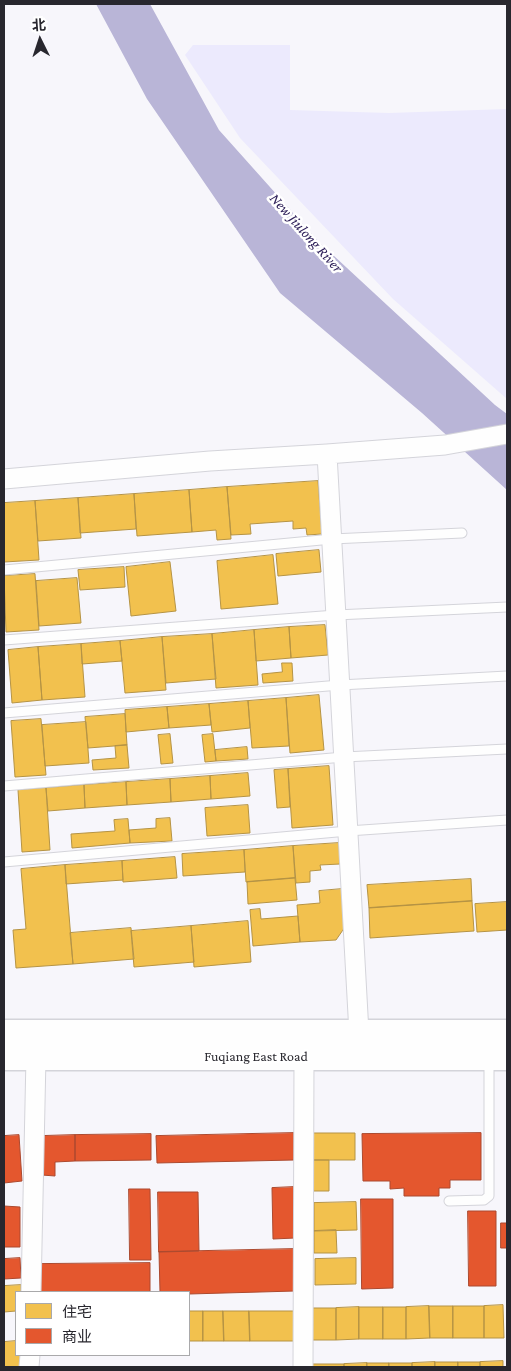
<!DOCTYPE html>
<meta charset="utf-8">
<style>
body{margin:0}
#map{position:relative;width:511px;height:1371px;overflow:hidden;background:#f7f6fb;font-family:"Crimson Pro","Noto Sans SC",serif}
canvas{display:block}
.frame{position:absolute;inset:0;border:5px solid #28272e;pointer-events:none}
.legend{position:absolute;left:15px;top:1291px;width:175px;height:65px;box-sizing:border-box;background:#fff;border:1px solid #a9a9ab;margin:0;padding:6px 9px;list-style:none;font-size:15px;color:#28272e}
.legend li{display:flex;align-items:center;gap:10px;height:25px}
.legend b{width:25px;border:1px solid #a9a9ab}
.north{position:absolute;left:15px;top:15px;width:50px;height:50px;-webkit-text-stroke:4px #fff;paint-order:stroke;rotate:356deg;font-size:14px;font-weight:700;line-height:20px;text-align:center;color:#28272e}
.north::after{content:'';display:block;margin:auto;width:18px;height:22px;background:#28272e;clip-path:polygon(50% 0,100% 100%,50% 72%,0 100%)}
</style>
<div id="map">
<canvas width="511" height="1371"></canvas>
<div class="frame"></div>
<ul class="legend">
<li><b style="height:14px;background:#f2c14e"></b>住宅</li>
<li><b style="height:14px;background:#e4572e"></b>商业</li>
</ul>
<div class="north">北</div>
</div>
<script>
const g = document.querySelector('canvas').getContext('2d');
g.lineJoin = 'round';
function fillPath(path, color) {
  g.fillStyle = color;
  g.fill(path, 'evenodd');
}
function stroke(path, color, width, dash) {
  g.strokeStyle = color;
  g.lineWidth = width;
  g.lineCap = dash ? 'butt' : 'round';
  g.setLineDash(dash || []);
  g.stroke(path);
}
function label(font, color, halo, rows, align = 'center') {
  g.font = font + ' "Crimson Pro",serif';
  g.lineWidth = 5;
  g.setLineDash([]);
  g.textBaseline = 'middle';
  g.strokeStyle = halo;
  g.fillStyle = color;
  for (const [text, x, y, turn = 0] of rows) {
    g.save();
    g.translate(x, y);
    g.rotate((+turn || 0) * Math.PI / 180);
    g.textAlign = isNaN(turn) ? turn : align;
    if (halo) g.strokeText(text, 0, 0);
    g.fillText(text, 0, 0);
    g.restore();
  }
}
fillPath(new Path2D(`
 M193,45H290V110L389,113L507,109V399L393,299L240,138L185,55Z`), '#eceafd');
fillPath(new Path2D(`
 M96,4H150L219,130L320,243L495,405L507,414V490L422,413L280,293L147,99Z`), '#b9b5d7');
const homes = new Path2D(`
 M318,481L322,534L307,535L306,528L293,529V521L250,524L251,534L231,535L227,487Z
 M227,487L231,539L217,540L216,530L192,532L189,490Z
 M189,490L192,532L137,536L134,494Z
 M134,494L136,529L80,533L78,498Z
 M78,498L81,538L38,541L35,501Z
 M35,501L39,560L4,562V503Z
 M319,550L321,572L278,576L276,554Z
 M273,555L278,604L221,609L217,561Z
 M170,562L176,611L131,616L126,567Z
 M124,567L125,587L80,590L78,570Z
 M35,574L39,630L6,632L4,576Z
 M77,578L81,623L39,626L36,581Z
 M325,625L328,655L291,658L289,627Z
 M289,627L291,658L256,661L254,630Z
 M254,630L258,685L216,688L212,634Z
 M212,634L216,679L166,683L162,637Z
 M162,637L166,690L125,693L120,641Z
 M120,641L122,661L82,664L81,644Z
 M81,644L85,697L42,700L38,647Z
 M38,647L42,700L12,703L8,650Z
 M282,663H292L293,681L263,683L262,674L282,672Z
 M319,695L324,750L290,753L286,698Z
 M286,698L289,746L252,748L248,701Z
 M248,701L250,728L212,732L209,704Z
 M209,704L211,725L169,728L167,707Z
 M167,707L169,728L126,732L125,710Z
 M125,714L127,745L88,748L85,717Z
 M41,719L46,775L15,777L11,721Z
 M86,722L89,763L45,766L42,725Z
 M170,734L173,763L161,764L158,735Z
 M213,734L216,761L205,762L202,735Z
 M127,745L129,768L93,770L92,760L116,758L115,746Z
 M247,747L248,759L216,761L215,750Z
 M329,766L333,825L292,828L288,769Z
 M288,769L290,807L277,808L274,770Z
 M248,773L250,796L211,799L210,776Z
 M210,776L211,799L171,802L170,779Z
 M170,779L171,802L127,805L126,782Z
 M126,782L127,805L85,808L84,785Z
 M84,785L85,808L48,811L46,788Z
 M46,788L50,850L22,852L18,790Z
 M248,805L250,833L207,836L205,808Z
 M170,818L172,841L130,843L129,830L156,828V819Z
 M128,819L130,843L72,848L71,834L115,831L114,820Z
 M339,843L340,864L320,865L321,870L310,871V882L296,883L293,846Z
 M293,846L295,878L246,882L244,850Z
 M244,850L245,872L183,876L182,854Z
 M175,857L177,878L123,882L122,861Z
 M122,861L123,880L66,884L65,865Z
 M65,865L73,964L16,968L13,930L26,929L21,869Z
 M295,878L297,900L248,904L247,882Z
 M471,879L472,901L369,908L367,885Z
 M342,889L345,927L336,940L300,942L297,905L320,903L319,891Z
 M472,901L474,931L370,938L369,908Z
 M507,902V930L477,932L475,904Z
 M260,909L261,919L298,916L300,942L253,946L250,910Z
 M248,921L251,962L194,967L191,926Z
 M191,926L194,962L134,967L131,931Z
 M131,928L134,959L73,964L70,933Z
 M313,1133H355V1160H313Z
 M313,1160H329V1191H313Z
 M356,1202L357,1230L314,1231V1203Z
 M336,1230L337,1253H314V1231Z
 M356,1258V1284L315,1285V1259Z
 M21,1285V1292H16V1311L4,1312V1286Z
 M503,1305L504,1338H484V1306Z
 M429,1306H453V1338H430Z
 M429,1306L430,1338L406,1339V1307Z
 M453,1306H484V1338H453Z
 M359,1307H383V1339H359Z
 M359,1307V1339L336,1340V1308Z
 M383,1307H406V1339H383Z
 M312,1308H336V1340H313Z
 M189,1311H203V1341H189Z
 M203,1311H223L224,1341H203Z
 M223,1311H249L250,1341H224Z
 M249,1311H294V1341H250Z
 M16,1341V1355H21L22,1367H4V1342Z
 M503,1361V1367H480V1362Z
 M435,1362H458V1367H435Z
 M435,1362V1367H412V1363Z
 M458,1362H480V1367H458Z
 M367,1363H389V1367H367Z
 M367,1363V1367H344V1364Z
 M389,1363H412V1367H389Z
 M313,1364H344V1367H313Z`);
fillPath(homes, '#f2c14e');
stroke(homes, '#b59344', 1);
const shops = new Path2D(`
 M294,1133V1160L157,1163L156,1136Z
 M481,1133V1180H450V1188H439V1196H404V1188L390,1189V1181H363L362,1134Z
 M151,1134V1160L75,1161V1135Z
 M19,1135L22,1181L4,1183V1136Z
 M75,1135V1161L55,1162V1176L42,1175V1136Z
 M294,1187L295,1238L273,1239L272,1188Z
 M129,1189H150L151,1260H130Z
 M158,1192H198L199,1251L159,1252Z
 M361,1199H393V1288L362,1289Z
 M4,1206L20,1207V1247H4Z
 M468,1211H496V1286H469Z
 M501,1223H507V1248H501Z
 M294,1249L295,1291L189,1294V1292H160L159,1252Z
 M20,1258L21,1278L4,1279V1259Z
 M150,1263V1292H40V1264Z`);
fillPath(shops, '#e4572e');
stroke(shops, '#ac492e', 1);
const service = new Path2D(`
 M4,570L332,539L462,533
 M4,640L336,615L507,607
 M4,713L340,685L507,676
 M4,786L344,757L507,749
 M4,862L348,831L507,820
 M449,1201L484,1200L489,1196V1060`);
const minor = new Path2D(`
 M327,454L359,1033
 M4,479L210,461L327,454L445,445L507,434
 M31,1292L36,1057
 M29,1367L30,1355
 M303,1367L304,1057`);
const secondary = new Path2D(`
 M4,1033H507
 M4,1057H507`);
stroke(service, '#d4d4da', 11);
stroke(minor, '#d4d4da', 21);
stroke(secondary, '#d4d4da', 29);
stroke(service, '#fefefe', 9);
stroke(minor, '#fefefe', 19);
stroke(secondary, '#fefefe', 26);
label('14px', '#28272e', '#fff', [
 ["Fuqiang East Road",256,1057]
]);
label('italic 15px', '#2f215a', '#fff', [
 ["New Jiulong River",306,233,48]
]);
</script>
